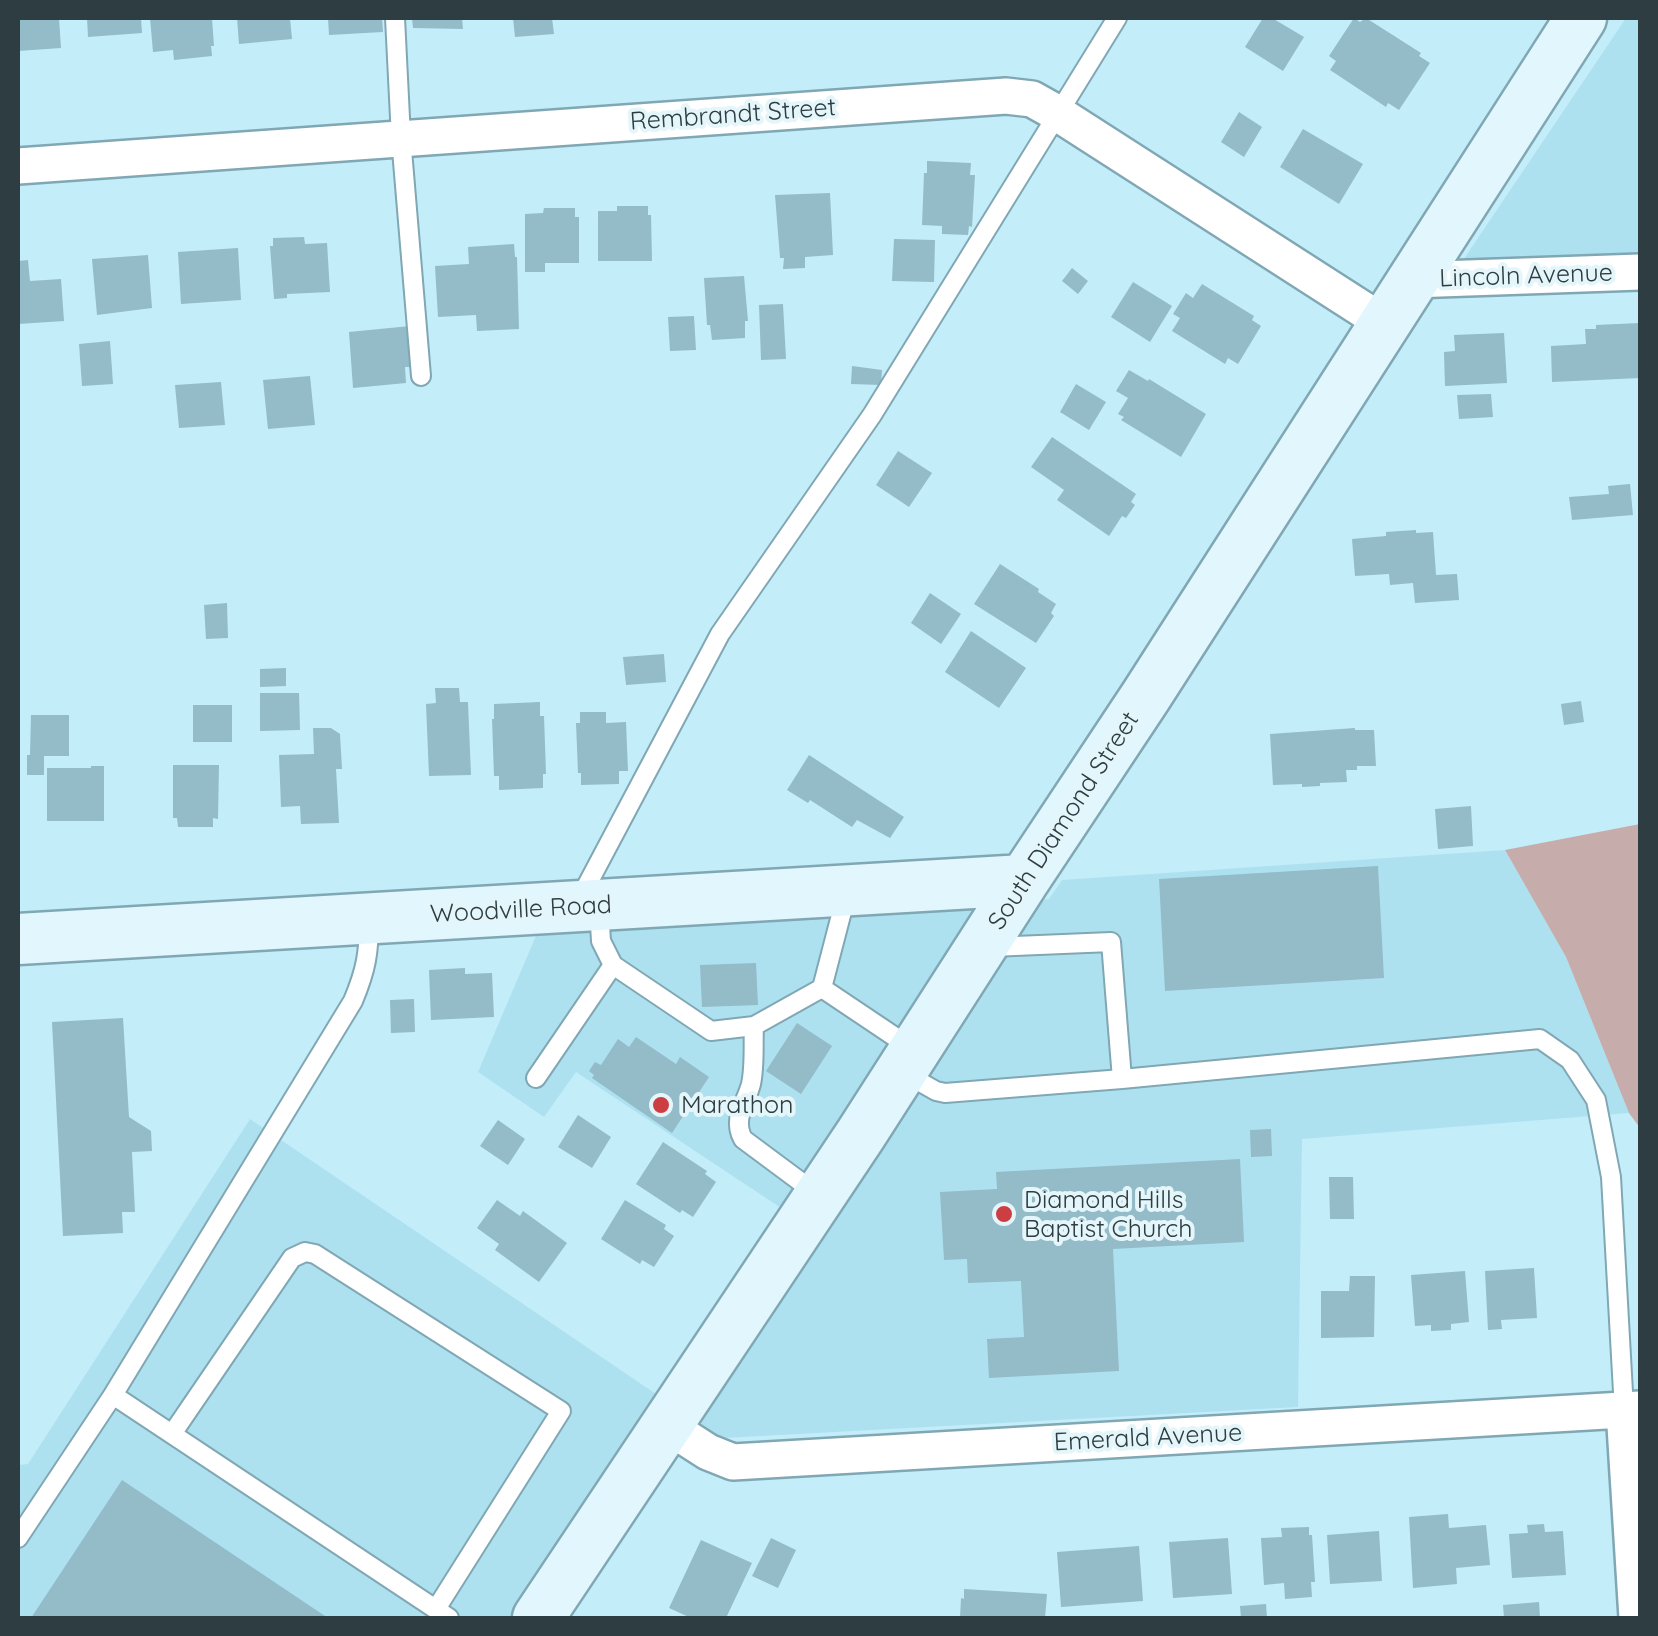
<!DOCTYPE html>
<style>
body{margin:0}
#map{position:relative;width:1658px;height:1636px;overflow:hidden;background:#c4edfa;font-family:Quicksand,sans-serif}
canvas{display:block}
.frame{position:absolute;inset:0;border:20px solid #2d3d42;pointer-events:none}
</style>
<div id="map">
<canvas width="1658" height="1636"></canvas>
<div class="frame"></div>
</div>
<script>
const g = document.querySelector('canvas').getContext('2d');
g.lineJoin = 'round';
function fillPath(path, color) {
  g.fillStyle = color;
  g.fill(path, 'evenodd');
}
function stroke(path, color, width, dash) {
  g.strokeStyle = color;
  g.lineWidth = width;
  g.lineCap = dash ? 'butt' : 'round';
  g.setLineDash(dash || []);
  g.stroke(path);
}
function label(font, color, halo, rows, align = 'center') {
  g.font = font + ' Quicksand,sans-serif';
  g.lineWidth = 8;
  g.setLineDash([]);
  g.textBaseline = 'middle';
  g.strokeStyle = halo;
  g.fillStyle = color;
  for (const [text, x, y, turn = 0] of rows) {
    g.save();
    g.translate(x, y);
    g.rotate((+turn || 0) * Math.PI / 180);
    g.textAlign = isNaN(turn) ? turn : align;
    if (halo) g.strokeText(text, 0, 0);
    g.fillText(text, 0, 0);
    g.restore();
  }
}
fillPath(new Path2D(`
 M1626,18H1640V276L1447,284Z
 M1505,850L1566,957L1629,1113L1302,1139L1298,1407L687,1440L567,1618H18V1465L28,1464L250,1119L659,1396L781,1208L576,1072L544,1117L478,1072L538,931L1049,899L1062,880Z`), '#aee1f0');
fillPath(new Path2D(`
 M1640,824V1128L1629,1113L1566,957L1505,850Z`), '#c6adab');
fillPath(new Path2D(`
 M18,18H59L61,48L18,51Z
 M87,18H141L142,33L88,37Z
 M150,18H212L214,46H211L212,56L174,60L173,50L153,52Z
 M237,18H290L292,39L239,44Z
 M328,18H382L383,32L329,35Z
 M412,18H462L463,29L413,28Z
 M513,18H552L554,34L515,37Z
 M1263,18H1272L1304,37L1283,71L1245,47Z
 M1354,18L1360,22L1366,18L1421,53L1419,56L1430,63L1399,110L1388,103L1386,107L1330,70L1336,61L1329,56Z
 M1239,112L1262,127L1244,157L1221,142Z
 M1303,129L1363,164L1339,204L1280,167Z
 M927,161L971,163L970,175H975L972,227L969,226L968,235L942,234V226L922,225L924,173H927Z
 M830,193L833,255L805,257V268L783,269L784,258H780L775,195Z
 M617,206H648V215H651L652,261H598V211H617Z
 M544,208H575V217H579V263H545V272H525V214L543,213Z
 M304,237L305,244L327,243L330,292L287,294V298L274,299L270,246H273V238Z
 M894,239L935,240L934,282L892,281Z
 M514,244L515,257H517L519,329L477,331L476,315L438,317L435,266L469,264L468,247Z
 M238,248L241,300L181,304L178,252Z
 M148,255L152,308L97,315L92,259Z
 M28,260L30,281L61,279L64,321L18,324V261Z
 M1072,268L1088,281L1078,294L1062,281Z
 M744,276L748,321H745V338L712,340L710,325H707L704,278Z
 M1133,282L1172,306L1150,342L1111,317Z
 M1202,284L1254,316L1252,320L1261,326L1238,364L1228,358L1225,364L1172,331L1180,318L1173,314L1186,293L1193,298Z
 M783,304L786,359L761,360L759,305Z
 M694,316L696,350L670,351L668,317Z
 M1640,323V378L1552,382L1551,346L1586,344L1585,329H1596V325Z
 M410,326L413,367H405L406,383L353,388L349,332Z
 M1504,333L1507,383L1445,386L1444,352L1455,351L1454,335Z
 M110,341L113,384L82,386L79,344Z
 M852,366L882,370L881,385L851,384Z
 M1129,370L1148,381L1149,379L1206,414L1181,457L1121,420L1124,417L1118,414L1128,398L1116,391Z
 M310,376L315,425L268,429L263,380Z
 M221,382L225,425L179,428L175,385Z
 M1076,384L1106,402L1089,430L1060,412Z
 M1491,394L1493,417L1459,419L1457,395Z
 M1052,437L1136,494L1131,502L1135,505L1126,518L1122,516L1109,536L1057,500L1064,490L1031,467Z
 M898,451L932,473L909,507L876,485Z
 M1630,484L1633,515L1572,520L1569,497L1609,494L1608,486Z
 M1416,530V533L1433,532L1436,575L1457,574L1459,600L1415,603L1413,583L1390,585L1389,574L1355,576L1352,539L1386,536V532Z
 M1000,564L1039,589L1038,592L1056,604L1051,613L1054,616L1036,643L974,604Z
 M930,593L961,614L941,644L911,623Z
 M227,603L228,638L206,639L204,605Z
 M971,631L1026,668L999,708L945,672Z
 M664,654L666,682L626,685L623,657Z
 M286,668V686L260,687V669Z
 M435,688H459L460,702H468L471,775L429,776L426,704L436,703Z
 M260,693H299L300,730L260,731Z
 M1581,701L1584,722L1564,725L1561,704Z
 M540,702V716H544L546,774H543V788L499,790V776H494L492,719H494V704Z
 M193,705H232V742H193Z
 M580,712H606V723L626,722L628,771H619V784L581,785V773H578L576,723H580Z
 M31,715H69V756H44V775H27V755H30Z
 M313,728H331L340,734L342,769H336L339,823L301,824L300,806L281,807L279,755L314,754Z
 M1355,728V730H1374L1376,766H1357V770H1346L1347,782L1320,783V786L1302,787V784L1273,785L1270,734Z
 M809,755L904,817L890,838L857,820L852,827L810,800L808,803L787,790Z
 M173,765H219L218,819L213,818V827H178L177,818H173Z
 M91,766H104V821H47V768H91Z
 M1471,806L1473,846L1438,849L1435,809Z
 M1378,866L1384,978L1165,991L1159,879Z
 M756,963L758,1005L702,1007L700,965Z
 M465,968V974L492,973L494,1017L431,1020L429,970Z
 M414,999L415,1032L391,1033L390,1000Z
 M123,1018L129,1117L151,1131L152,1151L132,1152L135,1212H122L123,1233L63,1236L52,1022Z
 M797,1023L832,1046L801,1094L766,1071Z
 M636,1037L676,1064L680,1057L709,1077L672,1133L592,1078L594,1075L589,1071L595,1062L601,1065L618,1039L629,1047Z
 M578,1115L611,1137L592,1168L558,1147Z
 M498,1120L525,1139L508,1165L480,1146Z
 M1271,1129L1272,1156L1251,1157L1250,1130Z
 M663,1142L707,1171L705,1174L716,1182L693,1217L682,1210L680,1213L636,1184Z
 M1240,1159L1244,1242L1113,1249L1119,1371L989,1378L987,1339L1024,1337L1021,1281L968,1283L967,1259L944,1260L940,1192L997,1189L996,1172Z
 M1329,1177H1353L1354,1219H1330Z
 M497,1200L520,1216L523,1211L567,1243L539,1282L495,1250L499,1244L477,1228Z
 M625,1200L666,1225L664,1229L674,1236L654,1267L642,1260L640,1264L601,1239Z
 M1534,1268L1537,1318L1501,1320L1502,1329L1488,1330L1485,1271Z
 M1465,1271L1469,1322L1451,1324V1330L1431,1331V1325L1415,1326L1411,1275Z
 M1350,1276H1375L1374,1337L1321,1338V1291H1349Z
 M122,1480L328,1618H31Z
 M1448,1514L1449,1528L1486,1525L1490,1565L1456,1568L1457,1584L1413,1588L1409,1517Z
 M1544,1524L1545,1532L1563,1531L1566,1575L1512,1578L1509,1534L1528,1533L1527,1525Z
 M1309,1527V1535H1312L1315,1582H1311L1312,1597L1285,1599L1284,1583L1264,1585L1261,1538L1282,1537L1281,1528Z
 M1379,1531L1382,1581L1330,1584L1327,1535Z
 M771,1538L796,1550L778,1588L752,1576Z
 M1228,1538L1232,1594L1173,1598L1169,1542Z
 M701,1540L752,1563L726,1618H691L669,1608Z
 M1139,1546L1143,1601L1061,1607L1057,1552Z
 M964,1589L1047,1594L1045,1618H960L961,1598L964,1599Z
 M1539,1602L1540,1618H1504L1503,1605Z
 M1266,1604L1267,1618H1241L1240,1606Z`), '#93bbc8');
const lane = new Path2D(`
 M395,18L401,138L421,376
 M846,896L822,988L913,1049
 M578,902L720,634L872,415L1117,18
 M599,908L601,941L613,965L711,1031L754,1026L822,988
 M991,947L1111,942L1122,1079
 M754,1026C753,1044 755,1066 751,1084C746,1103 732,1119 743,1139L817,1194
 M904,1073L936,1091L945,1093L1122,1079L1540,1039L1570,1060L1596,1100L1611,1177L1624,1410
 M536,1078L613,965
 M113,1395L353,1001C366,970 369,953 369,919
 M172,1434L292,1258L305,1252L315,1254L561,1411L436,1609
 M18,1538L113,1395L449,1618`);
const street = new Path2D(`
 M18,166L1006,96L1032,99L1057,113L1384,323
 M1411,280L1640,272
 M1624,1410L1637,1618
 M666,1425L708,1452L733,1462L1640,1409`);
const secondary = new Path2D(`
 M18,939L1024,880
 M538,1618L861,1134L1024,880L1146,696L1581,18`);
stroke(lane, '#80a7b4', 22);
stroke(street, '#80a7b4', 40);
stroke(secondary, '#80a7b4', 55);
stroke(lane, '#fff', 18);
stroke(street, '#fff', 35);
stroke(secondary, '#e2f6fd', 50);
for (const [x, y, r, color] of [
 [661,1105,10,"#cd3e43"],
 [1004,1214,10,"#cd3e43"]
]) {
  const dot = new Path2D();
  dot.arc(x, y, r, 0, 2 * Math.PI);
  g.fillStyle = color;
  g.fill(dot);
  stroke(dot, '#e5f6fb', 4);
}
label('25px', '#2d3d42', '#e5f6fb', [
 ["Rembrandt Street",733,115,-4],
 ["Lincoln Avenue",1526,276,-2],
 ["South Diamond Street",1064,821,-57],
 ["Woodville Road",521,910,-3],
 ["Emerald Avenue",1148,1438,-3]
]);
label('25px', '#2d3d42', '#e5f6fb', [
 ["Marathon",681,1105],
 ["Diamond Hills",1024,1200],
 ["Baptist Church",1024,1229]
], 'left');
</script>
